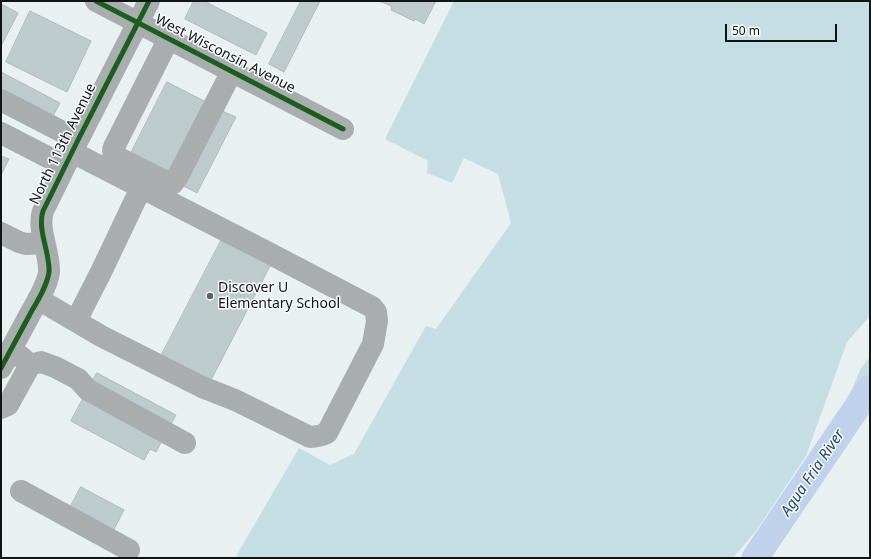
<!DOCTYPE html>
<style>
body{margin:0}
#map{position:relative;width:871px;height:559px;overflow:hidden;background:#e9f0f2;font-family:"Noto Sans",sans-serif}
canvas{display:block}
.frame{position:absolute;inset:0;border:2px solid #101415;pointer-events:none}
.scale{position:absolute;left:725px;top:24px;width:112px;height:18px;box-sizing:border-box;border:2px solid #101415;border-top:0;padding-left:5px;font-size:12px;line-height:14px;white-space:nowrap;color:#101415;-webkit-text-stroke:3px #fafdfe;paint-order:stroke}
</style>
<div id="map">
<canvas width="871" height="559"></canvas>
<div class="frame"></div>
<div class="scale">50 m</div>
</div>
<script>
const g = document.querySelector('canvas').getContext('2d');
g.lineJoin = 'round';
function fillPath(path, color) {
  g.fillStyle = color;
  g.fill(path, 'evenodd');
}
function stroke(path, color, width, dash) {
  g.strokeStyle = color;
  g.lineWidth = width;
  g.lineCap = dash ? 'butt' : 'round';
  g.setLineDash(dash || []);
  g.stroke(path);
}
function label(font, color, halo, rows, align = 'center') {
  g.font = font + ' "Noto Sans",sans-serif';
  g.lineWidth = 3;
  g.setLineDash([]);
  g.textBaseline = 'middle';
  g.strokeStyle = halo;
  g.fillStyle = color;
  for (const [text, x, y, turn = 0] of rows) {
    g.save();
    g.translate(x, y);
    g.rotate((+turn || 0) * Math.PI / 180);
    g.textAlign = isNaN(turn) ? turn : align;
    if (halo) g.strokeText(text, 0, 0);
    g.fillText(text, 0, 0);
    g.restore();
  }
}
fillPath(new Path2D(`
 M454,1H870V316L847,342L806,456L756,531L733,558H235L299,448L330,465L354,454L426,326L436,329L511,223L498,174L464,158L452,183L427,173L428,161L385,139Z
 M870,357V382L865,387L822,458L861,368Z`), '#c5dee4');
stroke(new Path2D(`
 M755,558L870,388`), '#bfd1eb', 27);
const building = new Path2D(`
 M194,1H204L267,33L256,55L185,19Z
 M301,1H320L284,72L269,64Z
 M380,1H436L424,24L415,19L414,21L391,10L392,7Z
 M3,5L18,13L1,46V8Z
 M30,11L91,41L67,92L6,62Z
 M1,72L60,103L52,118L1,91Z
 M167,82L210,104L171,179L129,157Z
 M222,111L236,117L197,193L184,186Z
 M1,156L9,159L1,175Z
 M222,239L271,264L210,382L161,356Z
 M97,373L176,415L169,428L90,386Z
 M84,397L163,439L156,452L150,449L144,460L71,421Z
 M81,487L124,510L110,537L67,513Z`);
fillPath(building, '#becbcc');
stroke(building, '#b3b8b9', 1);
stroke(new Path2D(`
 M96,1L343,129
 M169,38L114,147C112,151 113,154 117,157L169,183H173L178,176L232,71
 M1,100L78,140
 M1,133L65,166
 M1,233L19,242L26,244L44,243
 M38,299L101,336L202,387L235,400L310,437C316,437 321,436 327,433L373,344L377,321L376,312L372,307L263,250L72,152
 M76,321L101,272L141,188
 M30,365L41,362L55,367L78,379L88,390L185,443
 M1,368C10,351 20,333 29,316C36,303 47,287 49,272C50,252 37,230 43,211L78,140L149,1
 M1,408L8,405L30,365L20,356
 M21,491L129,550`), '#aaadae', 22);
stroke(new Path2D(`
 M96,1L343,129
 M1,368C10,351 20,333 29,316C36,303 47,287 49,272C50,252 37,230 43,211L78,140L149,1`), '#1b5e20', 5);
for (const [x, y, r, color] of [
 [210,296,4,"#5c6162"]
]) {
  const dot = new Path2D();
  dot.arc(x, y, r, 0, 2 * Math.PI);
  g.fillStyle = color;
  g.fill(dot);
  stroke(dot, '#fafdfe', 1.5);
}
label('14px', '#101415', '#fafdfe', [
 ["West Wisconsin Avenue",225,54,27],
 ["North 113th Avenue",63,144,-64]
]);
label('14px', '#101415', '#fafdfe', [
 ["Discover U",218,288],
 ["Elementary School",218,304]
], 'left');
label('italic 15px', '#264573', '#fafdfe', [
 ["Agua Fria River",813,473,-56]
]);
</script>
